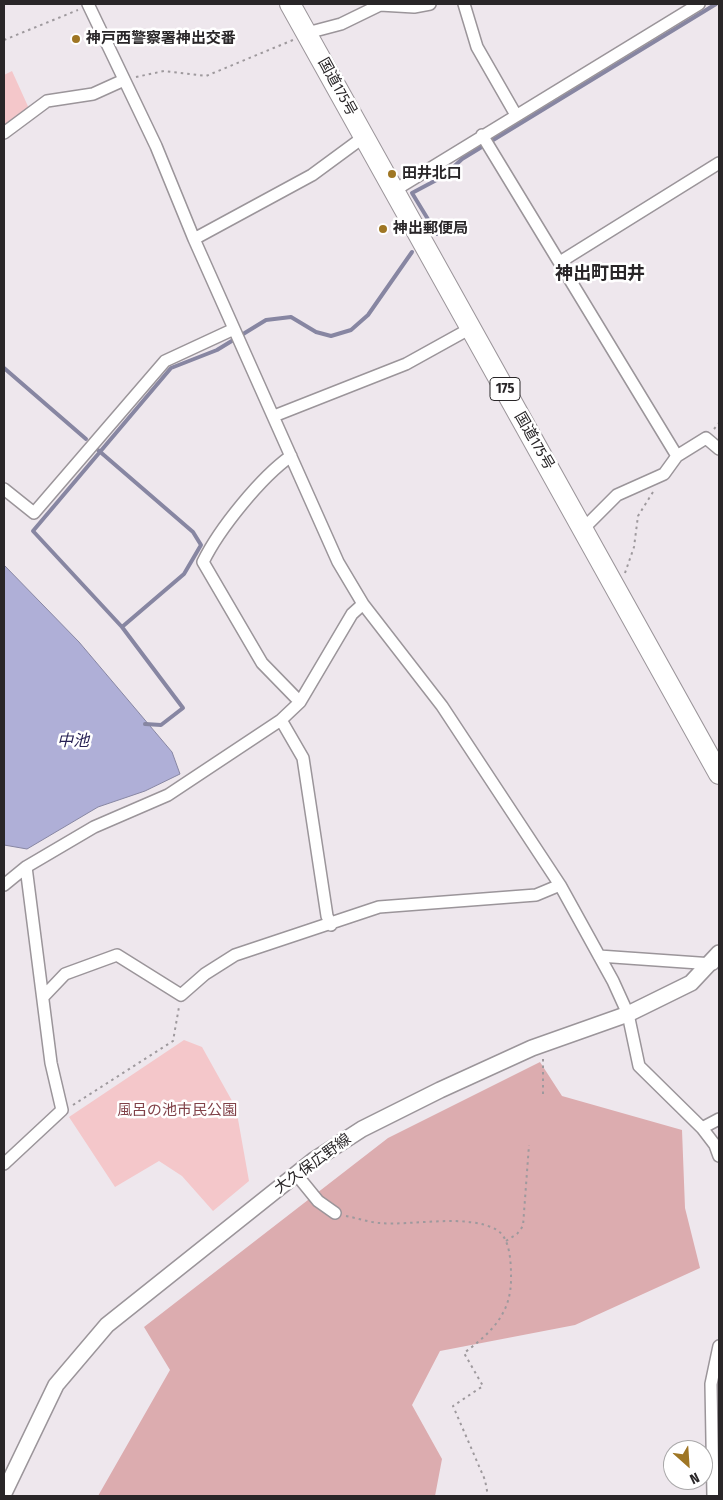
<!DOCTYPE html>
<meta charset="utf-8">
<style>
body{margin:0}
#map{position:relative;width:723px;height:1500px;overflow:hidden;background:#eee7ed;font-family:"Fira Sans Condensed",sans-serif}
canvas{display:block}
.frame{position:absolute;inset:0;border:5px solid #292628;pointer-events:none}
.north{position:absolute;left:663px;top:1440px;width:50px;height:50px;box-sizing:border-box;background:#fff;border:1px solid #a9a8a9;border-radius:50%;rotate:154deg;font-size:14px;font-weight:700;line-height:20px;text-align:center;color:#292628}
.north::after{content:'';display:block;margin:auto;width:18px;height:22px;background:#9f7624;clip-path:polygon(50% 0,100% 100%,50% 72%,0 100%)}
</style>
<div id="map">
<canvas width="723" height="1500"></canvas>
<div class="frame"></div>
<div class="north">N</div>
</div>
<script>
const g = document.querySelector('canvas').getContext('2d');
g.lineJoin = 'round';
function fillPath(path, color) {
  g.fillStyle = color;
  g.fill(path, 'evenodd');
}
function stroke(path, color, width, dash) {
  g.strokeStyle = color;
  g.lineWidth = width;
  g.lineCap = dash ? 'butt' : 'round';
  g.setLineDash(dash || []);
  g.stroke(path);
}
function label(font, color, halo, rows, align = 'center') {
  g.font = font + ' "Fira Sans Condensed","Noto Sans JP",sans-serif';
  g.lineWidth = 5;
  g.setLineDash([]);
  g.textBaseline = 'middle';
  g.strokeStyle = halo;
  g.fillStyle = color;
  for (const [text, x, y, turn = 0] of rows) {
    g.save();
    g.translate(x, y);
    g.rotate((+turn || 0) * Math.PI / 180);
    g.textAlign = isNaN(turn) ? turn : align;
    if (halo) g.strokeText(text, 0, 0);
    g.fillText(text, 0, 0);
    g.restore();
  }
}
fillPath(new Path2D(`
 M12,71L31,113L4,133V75Z
 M184,1040L202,1047L236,1108L249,1181L213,1211L182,1176L159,1161L115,1187L69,1117Z`), '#f4c7ca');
fillPath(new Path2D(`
 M540,1062L562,1096L682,1130L685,1208L700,1268L575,1325L440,1351L412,1405L442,1459L435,1496H98L170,1370L144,1327L388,1138Z`), '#dcacaf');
const water = new Path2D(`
 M4,565L79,642L172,752L180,774L145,791L98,807L27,849L4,845Z`);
fillPath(water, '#afafd7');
stroke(water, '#8786a2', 1);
stroke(new Path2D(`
 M437,234L412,193L444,176L462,159L716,4
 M4,368L86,439
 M98,450L193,532L201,545L184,574L122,627
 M145,724L161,725L183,708L122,627L33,531L171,368L217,350L266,320L291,317L316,332L331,336L351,330L368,315L412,252`), '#8786a2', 4);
const street = new Path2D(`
 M88,4L156,146L194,239L338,562L363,604L442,706L560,885L613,981L628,1014L639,1066L702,1128L715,1145L719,1156
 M464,4L477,47L516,115
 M307,33L341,24L380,5L414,7L430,4
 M4,133L47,101L93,94L124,80
 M482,135L677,456
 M395,190L699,4
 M194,239L312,175L365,136
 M560,262L719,163
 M274,416L406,364L471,328
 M291,456C261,477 219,529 203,562L262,663L300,702
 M4,489L34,513L165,361L234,329
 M584,528L617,495L664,474L677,456L706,438L719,449
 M281,720L303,758L327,916L331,925
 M4,885L26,867L94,827L168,795L281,720L300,702L352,614L363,604
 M599,956L713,964
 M44,996L65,974L117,955L181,995L205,974L235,955L379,907L536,895L560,885
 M702,1128L719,1119
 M4,1164L62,1110L51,1063L26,867
 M296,1174L318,1201L335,1213
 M713,1496L711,1384L719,1346`);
const secondary = new Path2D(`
 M4,1493L56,1385L107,1325L314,1160L362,1129L440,1090L532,1048L628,1014L691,983L719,953`);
const highway = new Path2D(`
 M290,4L719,774`);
stroke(street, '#9b959a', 14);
stroke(secondary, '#9b959a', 18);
stroke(highway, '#9b959a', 22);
stroke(new Path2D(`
 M4,40L78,10
 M136,77L164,71L206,76L293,40
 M714,429L719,423
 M625,573L634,547L638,516L653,492
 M543,1094V1059
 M73,1105L173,1041L179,1007
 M346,1216C357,1218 368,1222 379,1223C412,1226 468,1213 497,1230C510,1238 511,1262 511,1276C512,1313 492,1332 464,1353L483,1386L453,1406L485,1480L488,1496
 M506,1241L517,1234L523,1226L529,1145`), '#9e999d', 2, [2.5, 4]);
stroke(street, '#fff', 11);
stroke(secondary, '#fff', 15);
stroke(highway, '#fff', 20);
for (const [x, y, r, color] of [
 [76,39,5,"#9f7624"],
 [392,174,5,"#9f7624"],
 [383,229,5,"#9f7624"]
]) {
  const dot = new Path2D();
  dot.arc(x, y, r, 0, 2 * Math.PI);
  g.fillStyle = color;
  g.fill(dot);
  stroke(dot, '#fff', 2);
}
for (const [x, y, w] of [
 [505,389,30]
]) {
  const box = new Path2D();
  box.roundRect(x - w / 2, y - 11.5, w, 23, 4);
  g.fillStyle = '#fff';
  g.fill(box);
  stroke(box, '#292628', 1);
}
label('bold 14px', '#292628', null, [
 ["175",505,389]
]);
label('bold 15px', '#292628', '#fff', [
 ["神戸西警察署神出交番",86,39],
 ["田井北口",402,174],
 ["神出郵便局",393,229]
], 'left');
label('15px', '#292628', '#fff', [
 ["国道175号",337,87,61],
 ["国道175号",534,441,60],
 ["大久保広野線",313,1164,-36]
]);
label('15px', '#814249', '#fff', [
 ["風呂の池市民公園",177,1111]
]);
label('italic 16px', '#292355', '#fff', [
 ["中池",73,742]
]);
label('bold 18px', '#292628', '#fff', [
 ["神出町田井",600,274]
]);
</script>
